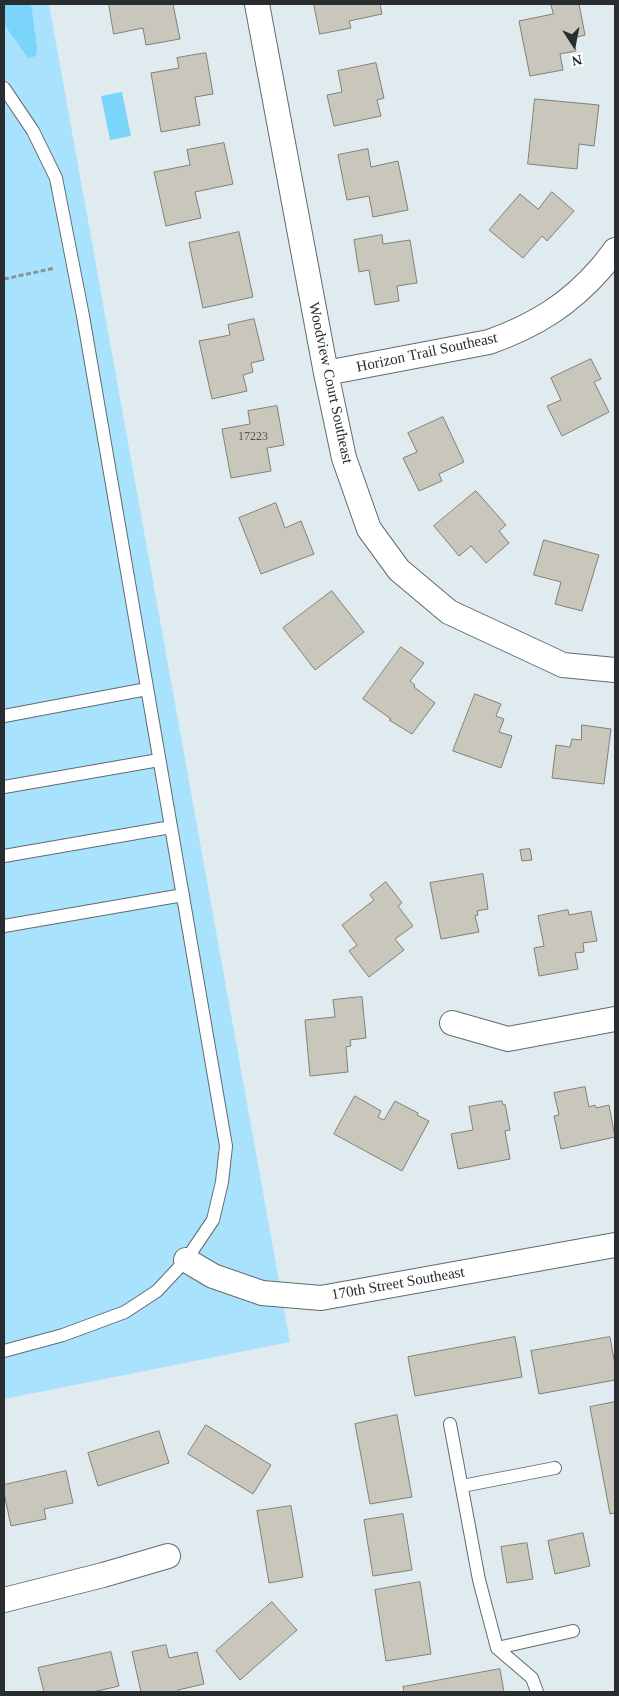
<!DOCTYPE html>
<style>
body{margin:0}
#map{position:relative;width:619px;height:1696px;overflow:hidden;background:#e0ebf0;font-family:Georgia,serif}
canvas{display:block}
.frame{position:absolute;inset:0;border:5px solid #292d2f;pointer-events:none}
.north{position:absolute;left:549px;top:20px;width:50px;height:50px;-webkit-text-stroke:4px #fff;paint-order:stroke;rotate:169deg;font-size:14px;font-weight:700;line-height:20px;text-align:center;color:#292d2f}
.north::after{content:'';display:block;margin:auto;width:18px;height:22px;background:#292d2f;clip-path:polygon(50% 0,100% 100%,50% 72%,0 100%)}
</style>
<div id="map">
<canvas width="619" height="1696"></canvas>
<div class="frame"></div>
<div class="north">N</div>
</div>
<script>
const g = document.querySelector('canvas').getContext('2d');
g.lineJoin = 'round';
function fillPath(path, color) {
  g.fillStyle = color;
  g.fill(path, 'evenodd');
}
function stroke(path, color, width, dash) {
  g.strokeStyle = color;
  g.lineWidth = width;
  g.lineCap = dash ? 'butt' : 'round';
  g.setLineDash(dash || []);
  g.stroke(path);
}
function label(font, color, halo, rows, align = 'center') {
  g.font = font + ' Georgia,serif';
  g.lineWidth = 4;
  g.setLineDash([]);
  g.textBaseline = 'middle';
  g.strokeStyle = halo;
  g.fillStyle = color;
  for (const [text, x, y, turn = 0] of rows) {
    g.save();
    g.translate(x, y);
    g.rotate((+turn || 0) * Math.PI / 180);
    g.textAlign = isNaN(turn) ? turn : align;
    if (halo) g.strokeText(text, 0, 0);
    g.fillText(text, 0, 0);
    g.restore();
  }
}
fillPath(new Path2D(`
 M4,4H49L290,1342L4,1399Z`), '#a8e2fc');
fillPath(new Path2D(`
 M4,4H31L37,48L36,56L28,58L4,24Z
 M122,92L131,136L110,140L101,96Z`), '#7bd4fa');
const building = new Path2D(`
 M109,4H173L180,39L146,45L143,28L114,34Z
 M314,4H380L382,14L349,21L351,28L320,34Z
 M551,4H579L585,35L573,38L576,51L560,54L563,70L530,76L519,21L553,14Z
 M206,53L213,94L195,97L200,125L161,132L151,73L179,68L177,58Z
 M376,63L384,98L377,100L381,116L334,126L327,95L342,92L338,71Z
 M535,99L599,105L594,146L579,144L577,169L528,164Z
 M224,143L233,184L195,192L201,218L166,226L154,172L190,165L187,150Z
 M368,149L371,167L398,161L408,210L373,217L369,196L347,200L338,155Z
 M552,192L574,211L547,241L542,236L523,258L489,230L520,194L538,209Z
 M239,232L253,297L203,308L189,243Z
 M382,235L383,244L410,240L417,283L397,286L399,301L375,305L369,270L359,272L354,240Z
 M254,319L264,360L251,363L253,372L243,375L247,391L212,399L199,341L230,335L228,325Z
 M591,359L601,379L594,382L609,412L562,436L547,406L561,400L551,378Z
 M277,406L284,445L267,448L271,471L231,478L222,429L250,424L248,411Z
 M443,417L464,462L439,474L442,481L419,491L403,458L417,452L408,433Z
 M476,491L506,525L499,531L509,543L486,563L471,546L459,556L434,526Z
 M276,503L285,528L301,521L314,554L261,574L239,518Z
 M544,540L599,555L582,611L555,604L561,582L534,575Z
 M332,591L364,632L315,670L283,628Z
 M401,647L424,663L410,681L415,685L414,687L435,703L412,734L389,720L391,719L363,699Z
 M475,694L501,704L496,716L504,719L499,732L512,736L501,768L453,751Z
 M582,725L611,729L604,784L552,778L556,745L570,747L572,739L581,740Z
 M530,849L532,860L522,861L520,850Z
 M483,874L488,909L477,911L478,915L475,916L479,932L441,939L430,883Z
 M386,882L402,903L398,906L413,926L395,939L404,950L369,977L349,951L357,945L342,925L374,900L370,895Z
 M568,910L569,915L591,911L597,941L583,943L584,952L575,953L578,969L539,976L534,948L544,946L538,916Z
 M362,997L366,1038L350,1040L351,1046L346,1047L348,1072L310,1076L305,1020L335,1017L333,1000Z
 M585,1087L589,1107L595,1105L596,1108L609,1105L615,1137L561,1149L554,1116L559,1115L554,1093Z
 M355,1096L381,1111L378,1117L384,1120L395,1101L418,1113L417,1115L429,1121L402,1171L334,1134Z
 M502,1101L503,1105L505,1104L510,1130L505,1131L510,1159L458,1169L451,1134L473,1130L469,1107Z
 M515,1337L522,1377L415,1396L408,1357Z
 M610,1337L615,1365V1380L539,1394L531,1351Z
 M615,1402V1513L610,1514L590,1407Z
 M397,1415L412,1497L370,1504L355,1424Z
 M206,1425L271,1465L253,1494L188,1454Z
 M159,1431L169,1463L98,1486L88,1453Z
 M66,1471L73,1503L44,1509L46,1519L11,1526L4,1493V1485Z
 M291,1506L303,1577L269,1583L257,1511Z
 M403,1514L412,1570L373,1576L364,1520Z
 M583,1533L590,1566L555,1574L548,1541Z
 M527,1543L533,1579L507,1583L501,1547Z
 M420,1582L431,1654L386,1661L375,1590Z
 M272,1602L297,1630L240,1680L216,1651Z
 M166,1645L169,1658L197,1652L204,1684L178,1690V1692H141L132,1652Z
 M111,1652L119,1686L93,1692H44L38,1668Z
 M500,1669L504,1692H404L403,1687Z`);
fillPath(building, '#c9c6bc');
stroke(building, '#827f76', 1);
const lane = new Path2D(`
 M4,88L33,131L56,178L83,316L226,1146L222,1182L213,1220L186,1260L157,1291L125,1312L63,1335L4,1351
 M4,716L147,689
 M4,787L159,760
 M4,856L171,827
 M4,926L183,895
 M450,1424L479,1580L497,1648L532,1678L537,1692
 M462,1486L555,1468
 M497,1648L573,1631`);
const street = new Path2D(`
 M257,4L326,373L344,458L369,529L399,570L449,612L563,665L615,670
 M326,373L489,342C534,326 569,305 601,268C606,262 611,256 615,250
 M452,1023L508,1039L615,1019
 M186,1260L213,1276L262,1293L321,1298L615,1245
 M4,1600L103,1575L168,1556`);
stroke(lane, '#626b70', 14);
stroke(street, '#626b70', 26);
stroke(new Path2D(`
 M4,279L55,268`), '#8b9396', 3, [5, 2.5]);
stroke(lane, '#fff', 12);
stroke(street, '#fff', 24);
label('12px', '#515352', null, [
 ["17223",253,437]
]);
label('15px', '#292d2f', '#fff', [
 ["Horizon Trail Southeast",427,353,-12],
 ["Woodview Court Southeast",330,383,78],
 ["170th Street Southeast",398,1284,-10]
]);
</script>
